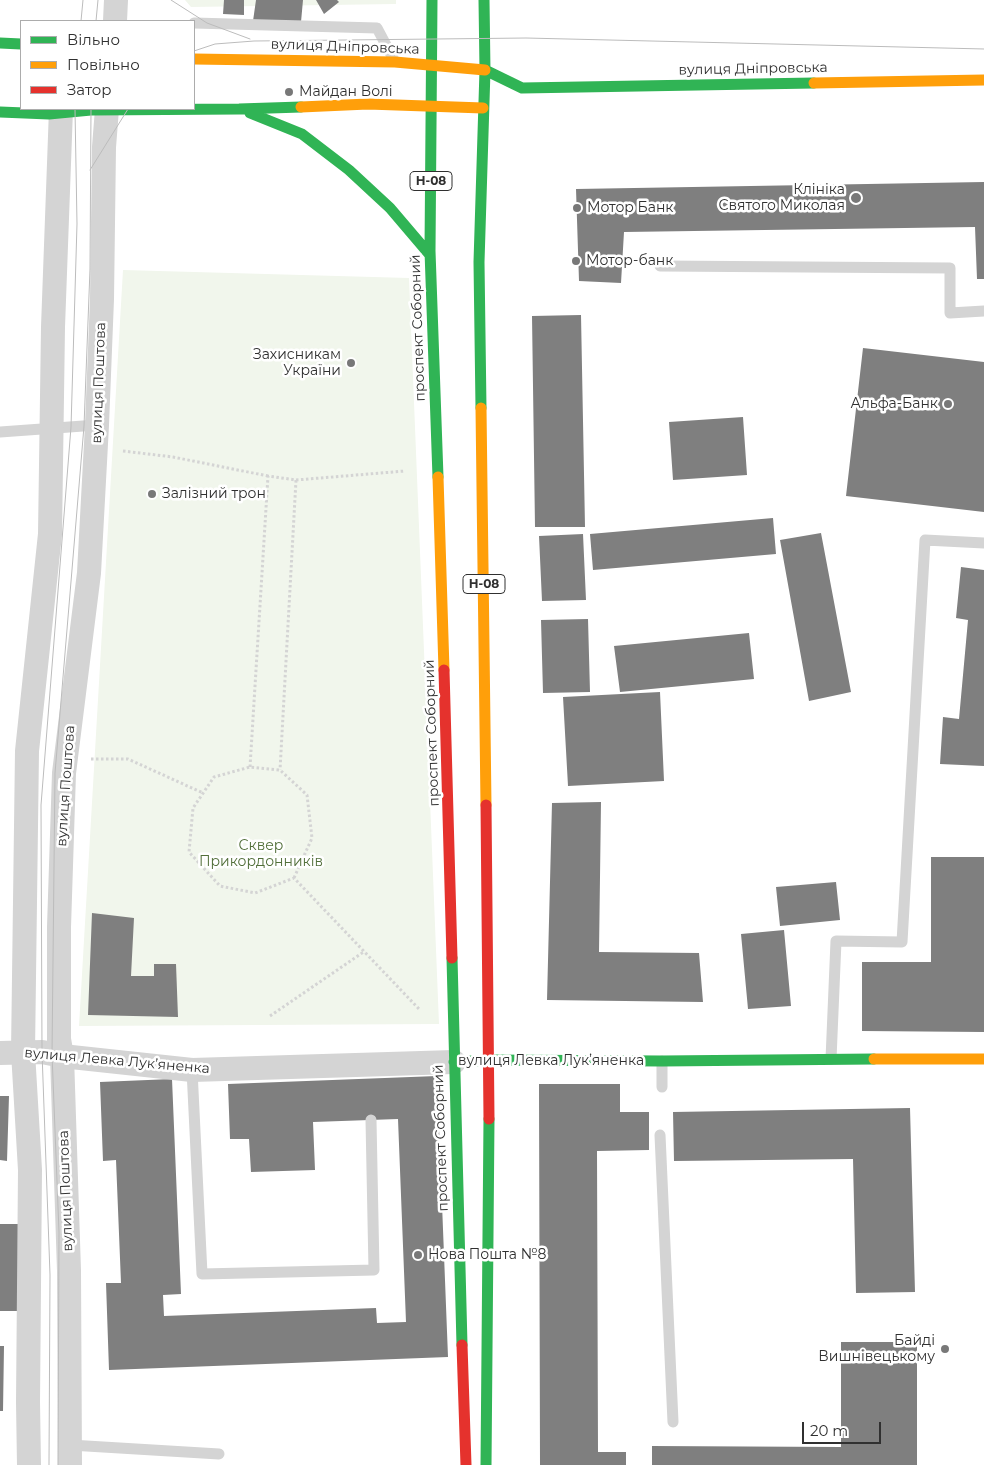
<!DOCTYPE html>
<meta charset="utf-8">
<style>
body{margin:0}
#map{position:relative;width:984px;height:1465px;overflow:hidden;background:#fff;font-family:Montserrat,sans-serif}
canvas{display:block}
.legend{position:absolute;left:20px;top:20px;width:175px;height:90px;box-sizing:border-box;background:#fff;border:1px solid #acacac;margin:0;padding:6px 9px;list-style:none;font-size:15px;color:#303030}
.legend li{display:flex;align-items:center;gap:10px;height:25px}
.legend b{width:25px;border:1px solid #acacac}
.scale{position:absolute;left:802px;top:1422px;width:79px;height:22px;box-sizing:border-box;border:2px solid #303030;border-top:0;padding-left:6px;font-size:15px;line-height:18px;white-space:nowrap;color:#303030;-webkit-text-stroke:4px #fff;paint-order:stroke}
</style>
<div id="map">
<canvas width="984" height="1465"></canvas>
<ul class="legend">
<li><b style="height:6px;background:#30b455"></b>Вільно</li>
<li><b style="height:6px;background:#ff9f0a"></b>Повільно</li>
<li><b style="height:6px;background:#e5322d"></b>Затор</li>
</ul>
<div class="scale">20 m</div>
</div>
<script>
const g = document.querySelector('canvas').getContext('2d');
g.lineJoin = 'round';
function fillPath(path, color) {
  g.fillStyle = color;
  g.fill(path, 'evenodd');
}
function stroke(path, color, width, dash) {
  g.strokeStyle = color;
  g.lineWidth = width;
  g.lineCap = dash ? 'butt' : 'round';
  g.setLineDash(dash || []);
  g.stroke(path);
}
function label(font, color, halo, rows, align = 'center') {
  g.font = font + ' Montserrat,sans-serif';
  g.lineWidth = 5;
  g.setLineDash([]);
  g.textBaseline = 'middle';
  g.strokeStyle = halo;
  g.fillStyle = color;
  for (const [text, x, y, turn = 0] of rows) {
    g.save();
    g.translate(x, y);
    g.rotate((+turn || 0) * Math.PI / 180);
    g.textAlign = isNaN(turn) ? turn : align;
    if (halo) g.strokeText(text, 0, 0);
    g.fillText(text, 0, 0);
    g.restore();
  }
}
fillPath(new Path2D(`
 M185,0H396V4L191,7Z
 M123,270L409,278L439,1024L79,1026Z`), '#f1f6ec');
fillPath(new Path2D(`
 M224,0H244V15L223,14Z
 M256,0H303L301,22L253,21Z
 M316,0H337L339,2L324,14Z
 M984,182V279H977L975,227L624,232L621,283L579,281L576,189Z
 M581,315L585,527H535L532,316Z
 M863,348L984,362V512L846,496Z
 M743,417L747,475L673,480L669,422Z
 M773,518L776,554L593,570L590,534Z
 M821,533L851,692L809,701L780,540Z
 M583,534L586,600L542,601L539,536Z
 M961,567L984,570V766L940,764L943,717L959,719L968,620L956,618Z
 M588,619L590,692L543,693L541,620Z
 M749,633L754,679L620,692L614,646Z
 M660,692L664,781L568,786L563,697Z
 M601,802L599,952L699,953L703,1002L547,1000L552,803Z
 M931,857H984V1032L862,1031V962H931Z
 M836,882L840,920L780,926L776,887Z
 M92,913L134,918L131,976H154V964H176L178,1017L88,1015Z
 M784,930L791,1006L748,1009L741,934Z
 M437,1076L448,1357L109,1370L106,1283H121L116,1160L103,1161L100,1082L172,1079L181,1294L163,1295L164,1316L376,1308L377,1323L406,1322L398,1119L313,1122L315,1170L251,1172L249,1139H230L228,1084Z
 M539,1084H620V1112H649V1150L597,1151L598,1452H626V1465H540Z
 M0,1096H9L7,1161L0,1160Z
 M910,1108L915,1292L856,1293L853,1159L674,1161L673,1112Z
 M0,1224H19L18,1311H0Z
 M841,1342H917V1465H652V1446L841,1447Z
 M0,1346H4L3,1411H0Z`), '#7f7f7f');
stroke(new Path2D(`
 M123,451L173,457L268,476
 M296,480L405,471
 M91,759H128L203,793
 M250,767L268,476L296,480L280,770
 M294,878L312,838L307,795L280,770L250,767L214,777L193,808L189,852L220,886L255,893L294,878L419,1009
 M270,1016L365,951`), '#d4d4d4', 3, [2.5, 2.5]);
stroke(new Path2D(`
 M194,23L377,28L394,60
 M660,266L950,268V313L984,311
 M0,432L97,425
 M831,1059L836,941L902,942L925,540L984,543
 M662,1061V1087
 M192,1070L202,1274L374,1270L371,1120
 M660,1135L673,1422
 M70,1445L219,1454`), '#d4d4d4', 11);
stroke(new Path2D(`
 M115,21L116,0
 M0,1053L42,1052L62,1056L192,1070L454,1062
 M29,1465L28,1402L30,1170L23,1052L27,751L50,534L53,327L61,109
 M70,1465L69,1271L62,1056L59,1039V927L64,773L89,573L97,425L102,299L104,147L107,109`), '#d4d4d4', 24);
stroke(new Path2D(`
 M432,0L430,251L438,477
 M0,43L21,44
 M485,70L522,88L814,83
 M0,112L49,114L91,110L239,109L301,107
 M250,113L302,134L349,170L390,208L430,255
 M481,408L479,262L485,70L484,0
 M452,958L462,1345
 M454,1062L490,1060L662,1061L874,1059
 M486,1465L489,1119`), '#30b455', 11);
stroke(new Path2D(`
 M194,59L395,62L485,70
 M814,83L984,80
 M301,107L368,104L483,108
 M481,408L486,805
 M438,477L444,670
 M874,1059H984`), '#ff9f0a', 11);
stroke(new Path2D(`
 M444,670L452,958
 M486,805L489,1119
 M462,1345L466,1465`), '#e5322d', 11);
stroke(new Path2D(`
 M171,0L207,23L250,39
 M81,21L83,0
 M96,21L98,0
 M194,51L215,44L254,41L526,38L984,49
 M90,170L128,109
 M49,1465L50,1275L42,1052L41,805L71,427L77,224L75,109
 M58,1465L59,1232L52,1054L55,773L84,426L90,269L91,109`), '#bcbcbc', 1);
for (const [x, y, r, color] of [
 [289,92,5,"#787878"],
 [856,198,6,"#787878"],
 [577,208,5,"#787878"],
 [576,261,5,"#787878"],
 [351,363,5,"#787878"],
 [948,404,5,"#787878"],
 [152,494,5,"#787878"],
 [418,1255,5,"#787878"],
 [945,1349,5,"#787878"]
]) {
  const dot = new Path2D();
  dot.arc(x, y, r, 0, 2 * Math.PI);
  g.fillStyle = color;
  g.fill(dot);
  stroke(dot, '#fff', 2);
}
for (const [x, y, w] of [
 [431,181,42],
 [484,584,42]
]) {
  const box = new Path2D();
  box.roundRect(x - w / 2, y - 9.5, w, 19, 4);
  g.fillStyle = '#fff';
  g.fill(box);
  stroke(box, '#303030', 1);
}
label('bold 12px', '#303030', null, [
 ["Н-08",431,181],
 ["Н-08",484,584]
]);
label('14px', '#303030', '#fff', [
 ["вулиця Дніпровська",345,47,2],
 ["вулиця Дніпровська",753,69,-1],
 ["проспект Соборний",418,328,-92],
 ["вулиця Поштова",99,383,-88],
 ["проспект Соборний",432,733,-92],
 ["вулиця Поштова",66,786,-86],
 ["вулиця Левка Лукʼяненка",117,1061,5],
 ["вулиця Левка Лукʼяненка",551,1061],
 ["проспект Соборний",441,1138,-92],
 ["вулиця Поштова",66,1191,-92]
]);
label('14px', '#303030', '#fff', [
 ["Майдан Волі",299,92],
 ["Клініка",845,190,"right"],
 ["Святого Миколая",845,206,"right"],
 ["Мотор Банк",587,208],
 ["Мотор-банк",586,261],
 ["Захисникам",341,355,"right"],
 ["України",341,371,"right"],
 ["Альфа-Банк",938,404,"right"],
 ["Залізний трон",162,494],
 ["Нова Пошта №8",428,1255],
 ["Байді",935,1341,"right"],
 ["Вишнівецькому",935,1357,"right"]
], 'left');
label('14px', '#526f3a', '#fff', [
 ["Сквер",261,846],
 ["Прикордонників",261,862]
]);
</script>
